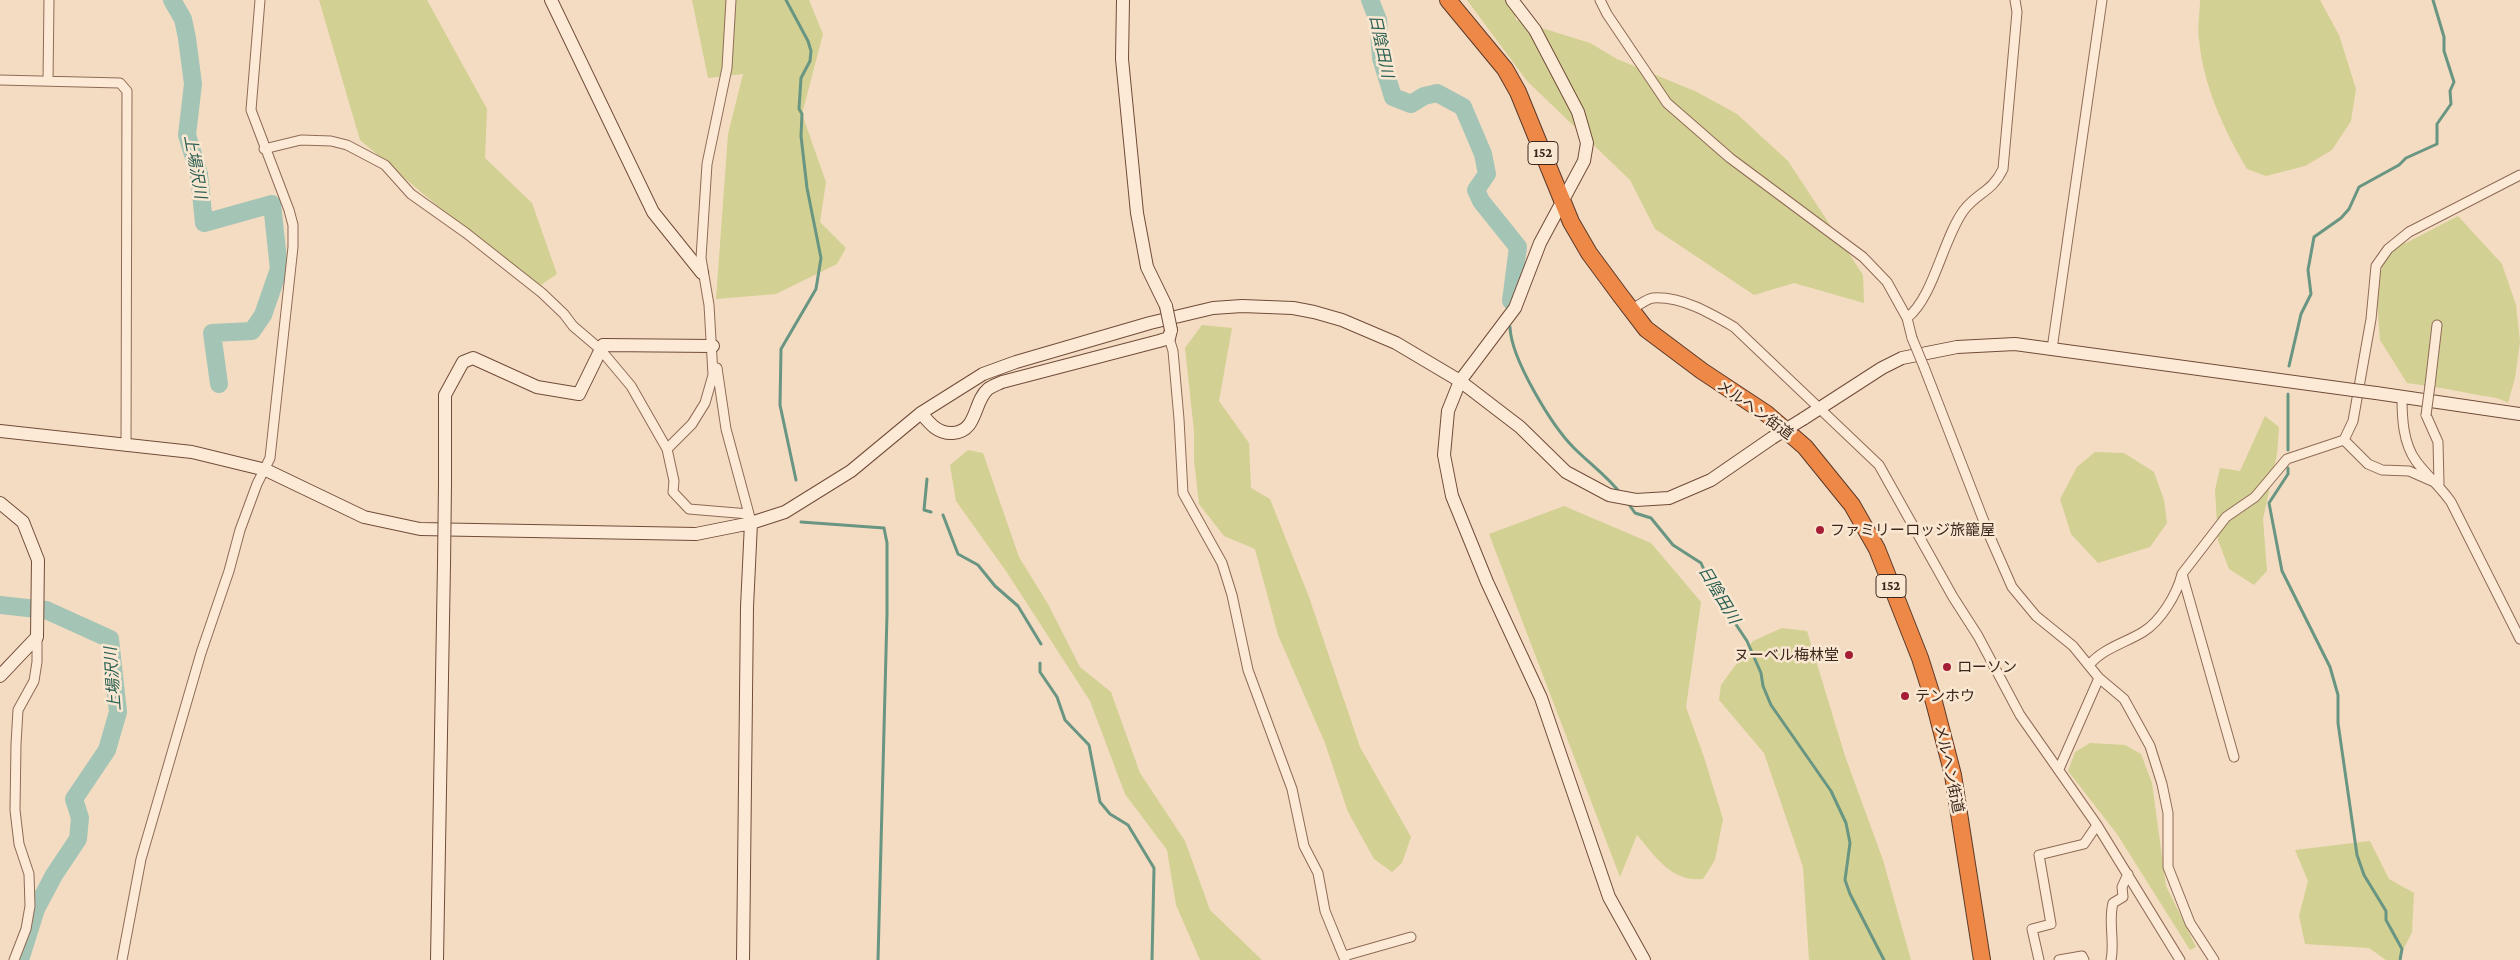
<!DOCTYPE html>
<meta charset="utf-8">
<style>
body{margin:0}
canvas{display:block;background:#f3dcc1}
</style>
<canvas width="2520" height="960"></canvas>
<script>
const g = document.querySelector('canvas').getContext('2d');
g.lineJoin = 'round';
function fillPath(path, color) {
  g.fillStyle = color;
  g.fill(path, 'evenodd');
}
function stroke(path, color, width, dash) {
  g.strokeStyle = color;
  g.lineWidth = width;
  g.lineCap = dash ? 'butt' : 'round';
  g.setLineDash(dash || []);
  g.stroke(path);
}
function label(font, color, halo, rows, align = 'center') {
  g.font = font + ' "Crimson Pro","Noto Sans JP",serif';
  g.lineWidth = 5;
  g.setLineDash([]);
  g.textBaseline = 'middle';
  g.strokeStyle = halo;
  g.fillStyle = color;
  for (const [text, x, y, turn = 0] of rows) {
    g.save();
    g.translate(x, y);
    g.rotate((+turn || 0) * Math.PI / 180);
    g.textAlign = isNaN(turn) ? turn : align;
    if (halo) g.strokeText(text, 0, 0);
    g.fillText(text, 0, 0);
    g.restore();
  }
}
fillPath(new Path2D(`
 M319,0H427L487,109L485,158L532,203L557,274L535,289L360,140Z
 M692,0H809L823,34L802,114L826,182L820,222L846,248L837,264L776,294L716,299L728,134L743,74L708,78Z
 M1467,0H1513L1516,20L1590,43L1617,59L1697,92L1737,114L1788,161L1863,275L1864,303L1794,283L1754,295L1655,229L1630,180L1527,81Z
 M2200,0H2320L2339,35L2356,89L2351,121L2332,150L2305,166L2266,176L2247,169C2224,130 2203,85 2199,39C2197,26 2200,13 2200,0Z
 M2458,216L2502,264L2516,305L2520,342L2515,378L2508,403C2492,395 2492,398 2478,395C2454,390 2431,386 2407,383L2380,340L2377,301L2385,245L2406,243Z
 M1202,325L1232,328L1219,401L1249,443L1251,488L1270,499L1309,597L1360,747L1411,837L1402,863L1392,872L1374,859L1348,812L1325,743L1278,635L1255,549L1224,536L1199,504L1194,460V431L1185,348Z
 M2265,416L2279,427L2277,454L2263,519L2267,571L2254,585L2229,569L2218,540L2215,490L2220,468L2240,471Z
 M968,450L983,453L1019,557L1048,604L1080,667L1111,692L1140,773L1185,841L1210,910L1262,960H1200L1176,905L1167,850L1125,794L1090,701L1006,571L956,501L950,465Z
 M2095,452L2124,453L2154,472L2164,500L2167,523L2150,547L2098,563L2071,534L2060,499L2077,467Z
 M1564,506L1651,543L1701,602L1686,707L1704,757L1723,819L1715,860L1703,879C1671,882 1656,857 1637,835L1620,877L1489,534Z
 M1782,628L1807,631L1845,756L1883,860L1911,960H1809L1803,867L1764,753L1719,700L1721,685L1753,641Z
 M2090,743L2125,745L2141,754L2152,783L2166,886L2196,947L2190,950L2117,834L2068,771L2075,752Z
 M2370,841L2389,879L2414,893L2412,932L2398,960H2386L2369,948L2305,944L2299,916L2308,881L2295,850Z`), '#d3d093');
stroke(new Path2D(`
 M786,0L808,41L811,51L810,61L801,78L799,109L802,114L801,136L807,188L821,258L816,289L781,349L780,405L796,480
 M1510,327C1511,359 1552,426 1574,448C1590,464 1607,476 1621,494
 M2289,366L2301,314L2311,294L2308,270L2314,237L2341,218L2349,209L2359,187L2399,165L2406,158L2437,144V124L2451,104L2450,91L2454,82L2444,51V37L2433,0
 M2288,394V450
 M2288,468V474L2269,503L2282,571L2330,667L2338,695V723L2357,855L2364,875L2386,911V920L2402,949L2400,960
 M927,479L924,510L931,512
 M1628,503L1635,513L1651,518L1673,545L1701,563L1713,590L1747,641L1761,673L1763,686L1771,705L1831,791L1846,823L1850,843L1845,880L1850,894L1884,960
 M943,515L958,554L978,565L995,586L1018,606L1041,644
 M801,522L884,528L887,543V614L878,960
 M1040,663V672L1057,697L1065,720L1089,745L1100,802L1110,814L1128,825L1154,868L1152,960`), '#699583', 3);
stroke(new Path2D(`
 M172,0L183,19L187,38L193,84L187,135L199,174L204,223L272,204L279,269L263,315L252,331L212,333L219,384
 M1370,0L1378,20L1381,58L1393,97L1411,104L1424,96L1437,93L1463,107L1483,154L1487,174L1476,190L1481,201L1518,247L1511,301
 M0,605L46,610L110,639L118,712L107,750L74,799L80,818L78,839L54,875L36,909L20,960`), '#a4c5b6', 18);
const street = new Path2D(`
 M1600,0L1607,14L1667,103L1730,158L1863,257L1887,282L1907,318L1912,338
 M0,80L120,83L127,91L126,446
 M48,81L49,0
 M264,149L301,140L331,141L347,145L385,165L411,194L466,233L542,293L564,314L573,326L600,349L631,386L667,449L674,481L673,492L689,509L749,514L751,523
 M1632,309C1638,306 1646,299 1653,298C1681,296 1710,313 1734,327L1879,465L1953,597L1978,636L2020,715L2097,825L2180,960
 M1907,318C1934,297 1943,238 1964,210C1978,192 1992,192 2003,169L2017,12L2015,0
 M1169,338L1173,351L1179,419L1183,493L1222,563L1232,595L1248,670L1292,789L1304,846L1318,873L1325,911L1345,960
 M2052,349L2102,0
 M1924,367L1990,537L2012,587L2036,616L2073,646L2099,678L2124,699L2150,746L2162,784L2168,813V867L2190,923L2214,960
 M717,368L726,429L749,514
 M2430,385L2437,325
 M2402,397C2402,418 2403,443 2416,461C2427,476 2440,486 2451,502L2520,639
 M2426,415L2438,442L2439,484
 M2344,440L2368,464L2382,470L2409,471L2434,482
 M667,449L692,424L705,403L713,375L709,305L701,258L707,164L727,68L731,0
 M2182,574L2234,757
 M2090,664C2104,648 2125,643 2143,632C2161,621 2177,594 2182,574L2226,517L2255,497L2287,459L2344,440L2353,421L2371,319L2376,266L2388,249L2409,232L2520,175
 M2059,769L2099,678
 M1344,956L1411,937
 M14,960L26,929L30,906L29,874L19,844L15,810L16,744L18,710L34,681L37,662V637
 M122,960L141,859L201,653L229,571L240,530L257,484L270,458L293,247V225L289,210L251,110L260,0
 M2039,960L2032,929L2051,924L2039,855L2084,844L2097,825
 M2059,960L2082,956L2084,960
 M2111,960C2115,941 2108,922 2113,903L2123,897L2122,887L2128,874`);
const secondary = new Path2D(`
 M551,0L653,212L702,273
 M1123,0L1122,59L1137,213L1147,267L1166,306
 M1512,0L1535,30L1578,112L1587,143L1584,161L1540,243L1515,308L1460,381L1448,411L1444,455L1452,496L1487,582L1541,698L1609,897L1644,960
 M2376,393L2520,414
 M921,413C930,424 938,434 953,433C978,431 973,402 988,389C992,386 998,384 1002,382L1159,341L1169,338L1171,330
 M1803,419L1882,368L1902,358L1957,347L2015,344L2353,390
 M0,431L192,452L266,470L364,517L420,529L696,534L751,523L785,512L851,471L921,413L983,374L1016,362L1150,323L1213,308L1242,306L1293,308L1314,312L1342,320L1396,343L1460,381L1520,427L1566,472L1609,495L1636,500L1669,498L1711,480L1772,438
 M445,483V395L463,362L473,358L537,387L579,394L603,345L713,346
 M0,503L23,522L38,560L37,637L0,676
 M437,960L444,564
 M743,960L747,607L751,523`);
const highway = new Path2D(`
 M1448,0L1505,69L1518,92L1571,222L1589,253L1620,295L1646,329L1702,371L1767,414L1805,447L1852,505L1877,549L1920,658L1934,702L1953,775L1982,960`);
stroke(street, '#8f6b56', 11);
stroke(secondary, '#714c39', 14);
stroke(highway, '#5d3a2b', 18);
stroke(street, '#fdead6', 9);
stroke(secondary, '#fdead6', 12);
stroke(highway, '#ed8847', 16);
const streetBridge = new Path2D(`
 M1912,338L1924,367
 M2426,415L2430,385`);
const secondaryBridge = new Path2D(`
 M1166,306L1171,330
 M2353,390L2376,393
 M1772,438L1803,419
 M444,564L445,483`);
stroke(streetBridge, '#8f6b56', 11, []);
stroke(secondaryBridge, '#714c39', 14, []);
stroke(streetBridge, '#fdead6', 9);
stroke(secondaryBridge, '#fdead6', 12);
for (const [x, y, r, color] of [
 [1820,530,5,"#a61e36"],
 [1849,655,5,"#a61e36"],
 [1947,667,5,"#a61e36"],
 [1905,696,5,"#a61e36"]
]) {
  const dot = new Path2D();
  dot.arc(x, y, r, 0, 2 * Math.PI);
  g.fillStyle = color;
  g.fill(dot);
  stroke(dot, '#fae7d2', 2);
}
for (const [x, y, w] of [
 [1543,153,30],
 [1891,586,30]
]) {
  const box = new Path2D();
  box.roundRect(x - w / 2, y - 11.5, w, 23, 4);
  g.fillStyle = '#fae7d2';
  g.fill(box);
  stroke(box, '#3d271c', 1);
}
label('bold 14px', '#3d271c', null, [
 ["152",1543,153],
 ["152",1891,586]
]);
label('15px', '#3d271c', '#fae7d2', [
 ["メルヘン街道",1755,410,36],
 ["メルヘン街道",1949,769,78]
]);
label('15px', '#3d271c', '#fae7d2', [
 ["ファミリーロッジ旅籠屋",1830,530],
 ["ヌーベル梅林堂",1839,655,"right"],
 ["ローソン",1957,667],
 ["テンホウ",1915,696]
], 'left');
label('italic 16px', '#295f53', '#fae7d2', [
 ["日陰田川",1381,46,78],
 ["上場沢川",195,167,80],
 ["日陰田川",1719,595,59],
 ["上場沢川",113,679,-94]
]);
</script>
